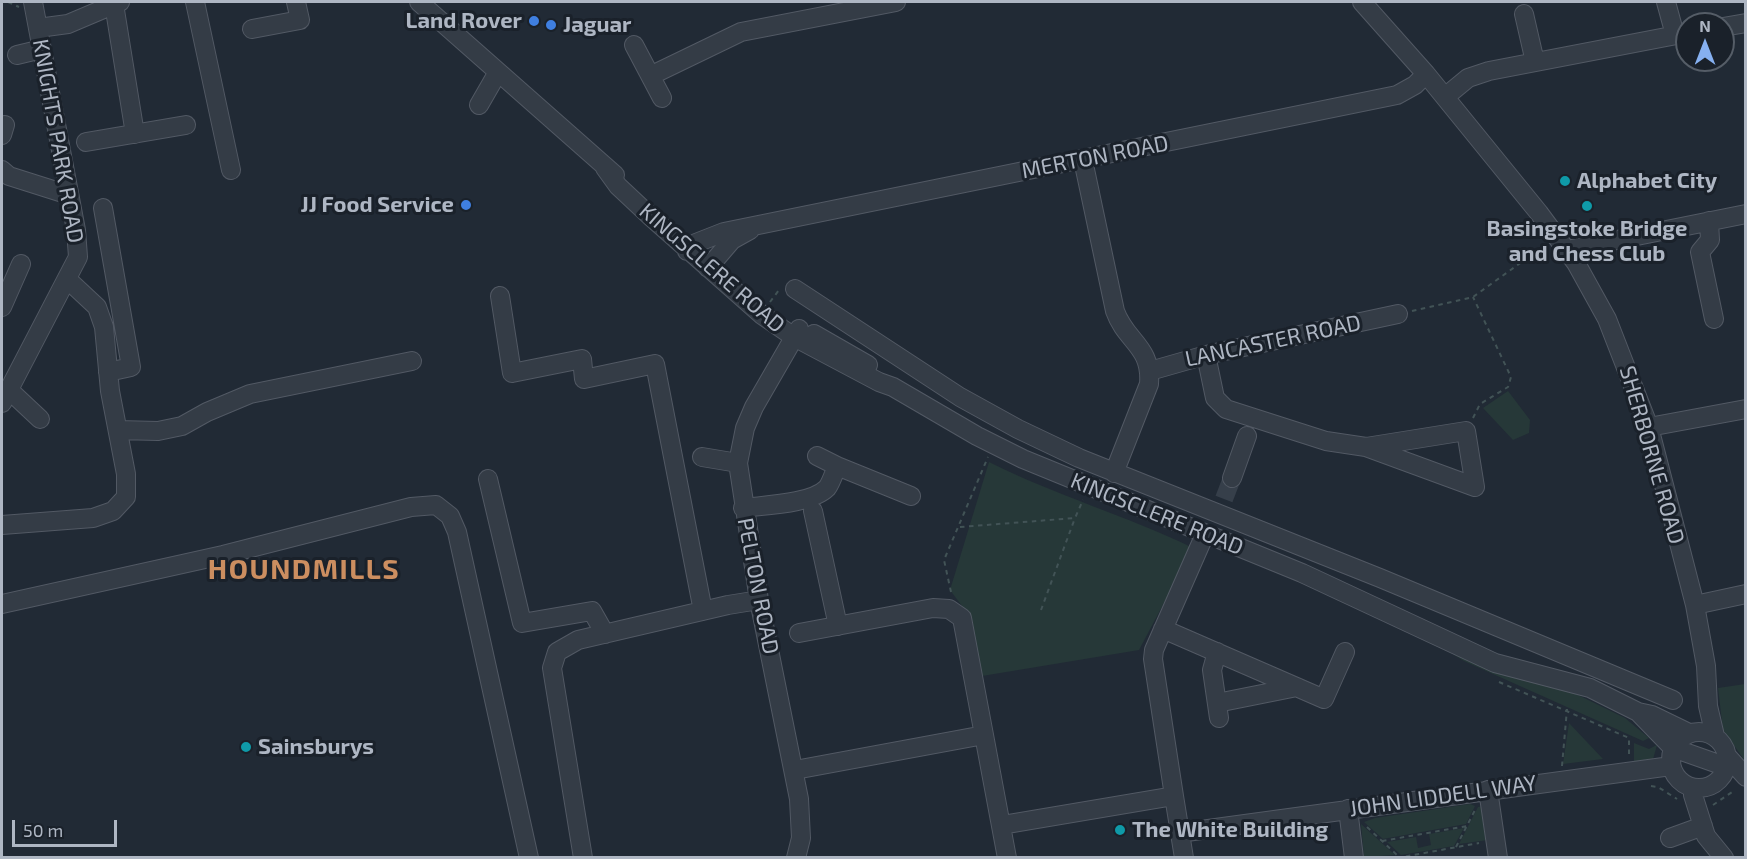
<!DOCTYPE html>
<style>
body{margin:0}
#map{position:relative;width:1747px;height:859px;overflow:hidden;background:#212a35;font-family:"Exo 2",sans-serif}
canvas{display:block}
.frame{position:absolute;inset:0;border:3px solid #aeb6c3;pointer-events:none}
.north{position:absolute;left:1675px;top:12px;width:60px;height:60px;box-sizing:border-box;background:#1a212a;border:2px solid #555d67;border-radius:50%;rotate:0deg;font-size:16px;font-weight:700;line-height:24px;text-align:center;color:#aeb6c3}
.north::after{content:'';display:block;margin:auto;width:21px;height:27px;background:#86b0f0;clip-path:polygon(50% 0,100% 100%,50% 72%,0 100%)}
.scale{position:absolute;left:12px;top:820px;width:105px;height:27px;box-sizing:border-box;border:3px solid #aeb6c3;border-top:0;padding-left:8px;font-size:18px;line-height:21px;white-space:nowrap;color:#aeb6c3;-webkit-text-stroke:4px #1a212a;paint-order:stroke}
</style>
<div id="map">
<canvas width="1747" height="859"></canvas>
<div class="frame"></div>
<div class="north">N</div>
<div class="scale">50 m</div>
</div>
<script>
const g = document.querySelector('canvas').getContext('2d');
g.lineJoin = 'round';
function fillPath(path, color) {
  g.fillStyle = color;
  g.fill(path, 'evenodd');
}
function stroke(path, color, width, dash) {
  g.strokeStyle = color;
  g.lineWidth = width;
  g.lineCap = dash ? 'butt' : 'round';
  g.setLineDash(dash || []);
  g.stroke(path);
}
function label(font, color, halo, rows, align = 'center') {
  g.font = font + ' "Exo 2",sans-serif';
  g.lineWidth = 6;
  g.setLineDash([]);
  g.textBaseline = 'middle';
  g.strokeStyle = halo;
  g.fillStyle = color;
  for (const [text, x, y, turn = 0] of rows) {
    g.save();
    g.translate(x, y);
    g.rotate((+turn || 0) * Math.PI / 180);
    g.textAlign = isNaN(turn) ? turn : align;
    if (halo) g.strokeText(text, 0, 0);
    g.fillText(text, 0, 0);
    g.restore();
  }
}
fillPath(new Path2D(`
 M1508,391L1530,420L1529,433L1513,440L1483,408Z
 M989,462C1054,495 1128,516 1193,548L1139,650L976,677L962,606L950,590Z
 M1457,653L1525,680L1576,694L1625,718L1649,738L1643,741L1464,661L1454,655Z
 M1745,684H1746L1745,761L1723,730L1718,688Z
 M1569,723L1603,759L1563,764Z
 M1634,743L1649,749L1657,745L1653,759L1634,764Z
 M1470,804L1475,806L1466,824L1383,839L1364,822L1375,818Z
 M1484,806L1488,840L1459,844L1478,807Z
 M1361,824L1395,855L1364,857Z
 M1464,828L1454,846L1401,855L1387,842L1416,837L1418,848L1431,845L1429,834Z`), '#263838');
stroke(new Path2D(`
 M1224,499L1232,478`), '#363f4a', 18, [18, 9]);
const minor = new Path2D(`
 M195,2L231,170
 M419,2L615,175
 M1362,2L1426,74L1539,213L1576,263L1607,319L1649,427L1695,605L1706,666L1708,706L1715,736
 M1666,2L1675,35
 M114,4L135,134
 M1524,14L1535,62
 M1723,27L1746,23
 M38,28L68,24L120,2
 M252,29L300,20L296,2
 M634,45L662,98
 M17,55L42,49
 M652,75L741,32L896,2
 M1445,97L1468,78L1489,71L1687,33
 M479,105L498,72
 M2,135L5,125
 M86,142L186,125
 M1083,160L1115,311C1126,342 1152,346 1149,384L1114,473
 M605,168L618,186L650,216L762,315L794,337L879,382L893,387L977,436L1023,459L1302,573L1495,663L1590,688L1638,712L1652,715L1689,733
 M2,170L9,176L69,195
 M103,208L131,367L108,372
 M1709,221L1710,240L1700,252L1714,319
 M1567,250L1746,214
 M687,251L696,243L724,232L1397,95L1415,85L1426,74
 M708,268L732,240L750,230
 M795,289L960,397L1018,429L1079,458L1380,578L1673,700
 M500,296L512,373L582,359L584,379L655,364L703,611
 M2,307L21,264
 M814,334L868,365
 M1206,355L1215,398L1226,409L1326,441L1366,447L1475,487L1466,431L1366,447
 M1150,371L1206,355L1398,314
 M8,389L40,419
 M2,403L78,257L76,230L33,2
 M1649,427L1746,409
 M118,430L158,431L182,426L207,412L250,394L412,361
 M817,456L837,466
 M702,457L738,463
 M1232,478L1247,436
 M488,479L522,623L592,611L605,634
 M743,508C765,505 811,504 827,488C831,483 834,473 837,466L911,496
 M813,511L838,626
 M2,525L93,518L113,511L126,497V474L110,391L104,327L97,307L67,279
 M2,604L223,555L411,507L436,505L450,516L457,532L529,858
 M1695,605L1746,594
 M1163,629L1324,699L1345,652
 M799,633L933,608L949,609L962,618L984,735
 M1217,652L1212,670L1219,718
 M1217,703L1297,687
 M1638,712L1673,748L1727,767
 M1671 760a28 28 0 1 1 56 0a28 28 0 1 1-56 0Z
 M1727,756L1746,777
 M795,770L984,735L1007,858
 M1693,788V795L1706,836L1724,858
 M1488,790L1498,858
 M1174,796L1153,659L1154,650L1205,534
 M1348,809L1354,858
 M1002,825L1174,796L1184,858
 M1179,833L1671,766
 M1670,838L1703,826
 M583,858L552,668L557,652L578,640L728,605L759,600
 M796,858L801,838L799,799L759,600L738,463L745,428L754,407L799,329`);
stroke(minor, '#525964', 20);
stroke(new Path2D(`
 M8,2L19,7
 M770,302L779,290
 M1412,311L1473,297L1544,246
 M1473,418L1480,404L1508,387L1511,377L1473,297
 M960,527L1075,518L1083,500
 M951,592L944,560L988,457
 M1041,610L1075,518
 M1499,682L1629,738V755
 M1562,766L1567,709
 M1651,786L1658,787L1677,799
 M1713,805L1735,790
 M1367,827L1398,856
 M1382,841L1467,826
 M1456,847L1475,810
 M1397,858L1479,843`), '#425356', 2, [4.5, 4.5]);
stroke(minor, '#343c46', 18);
for (const [x, y, r, color] of [
 [534,21,6,"#3f7fe0"],
 [551,25,6,"#3f7fe0"],
 [1565,181,6,"#0f9aa8"],
 [466,205,6,"#3f7fe0"],
 [1587,206,6,"#0f9aa8"],
 [246,747,6,"#0f9aa8"],
 [1120,830,6,"#0f9aa8"]
]) {
  const dot = new Path2D();
  dot.arc(x, y, r, 0, 2 * Math.PI);
  g.fillStyle = color;
  g.fill(dot);
  stroke(dot, '#1a212a', 2);
}
label('bold 22px', '#aeb6c3', '#1a212a', [
 ["Land Rover",522,21,"right"],
 ["Jaguar",563,25],
 ["Alphabet City",1577,181],
 ["JJ Food Service",454,205,"right"],
 ["Basingstoke Bridge",1587,229,"center"],
 ["and Chess Club",1587,254,"center"],
 ["Sainsburys",258,747],
 ["The White Building",1132,830]
], 'left');
label('22px', '#aeb6c3', '#1a212a', [
 ["KNIGHTS PARK ROAD",58,141,80],
 ["MERTON ROAD",1095,157,-11],
 ["KINGSCLERE ROAD",712,268,41],
 ["LANCASTER ROAD",1273,341,-12],
 ["SHERBORNE ROAD",1652,455,74],
 ["KINGSCLERE ROAD",1157,514,22],
 ["PELTON ROAD",758,586,79],
 ["JOHN LIDDELL WAY",1443,796,-8]
]);
g.letterSpacing = '1.5px';
label('bold 28px', '#cc8e60', '#1a212a', [
 ["HOUNDMILLS",304,570]
]);
g.letterSpacing = '0px';
</script>
